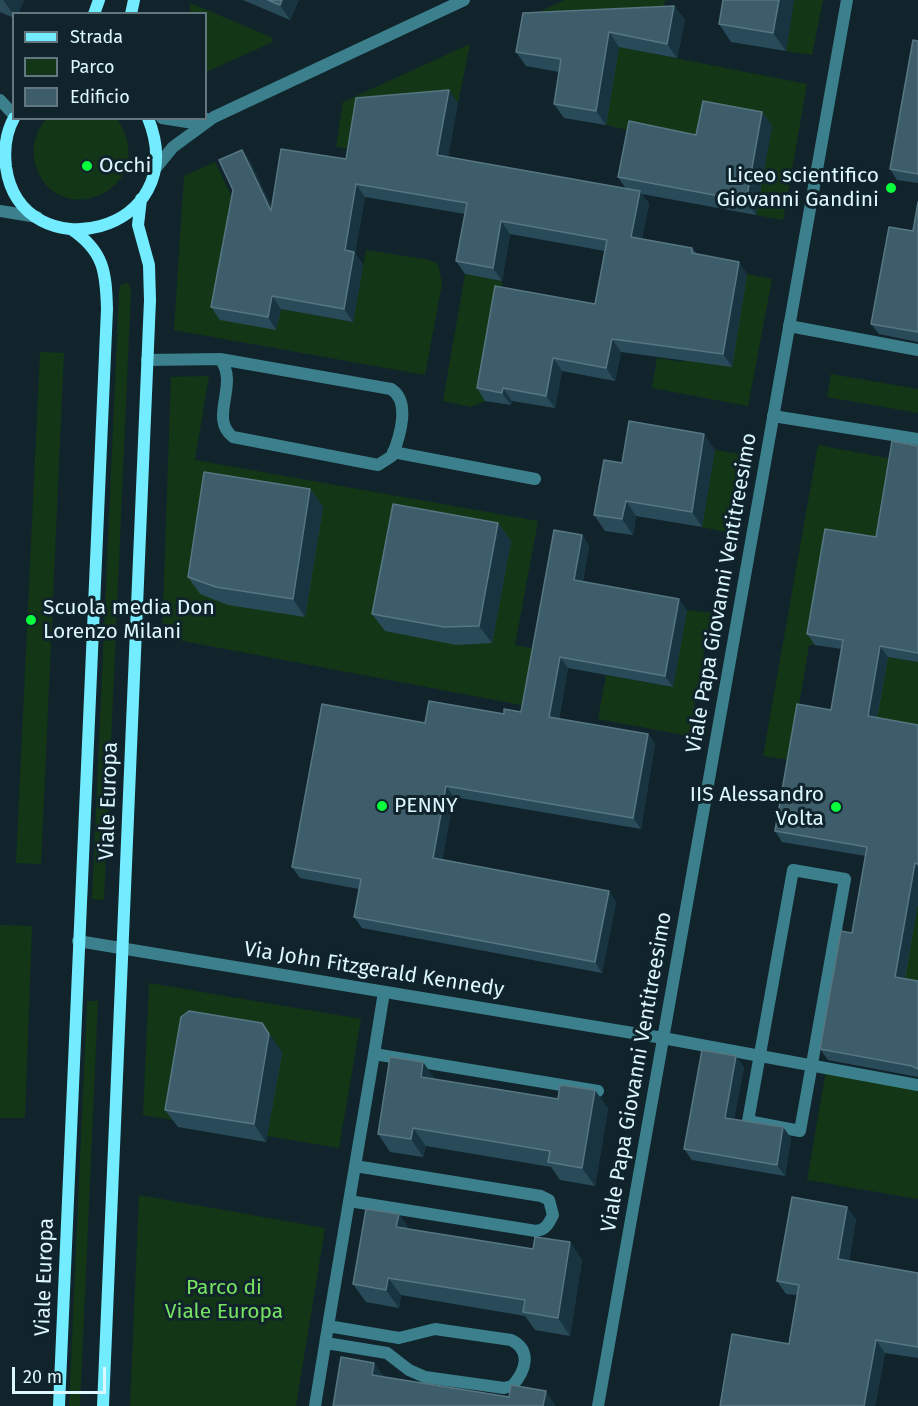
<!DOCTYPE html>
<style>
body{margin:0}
#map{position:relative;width:918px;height:1406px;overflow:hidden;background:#11242c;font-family:"Fira Sans",sans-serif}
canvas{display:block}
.legend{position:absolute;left:12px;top:12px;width:195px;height:108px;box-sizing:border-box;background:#11242c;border:2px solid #627880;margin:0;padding:8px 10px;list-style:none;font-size:18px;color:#dcf7ff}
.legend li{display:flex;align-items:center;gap:12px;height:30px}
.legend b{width:30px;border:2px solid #627880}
.scale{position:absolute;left:12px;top:1367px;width:94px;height:27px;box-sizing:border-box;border:3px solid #dcf7ff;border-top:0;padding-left:8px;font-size:18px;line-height:21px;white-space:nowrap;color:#dcf7ff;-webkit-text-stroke:4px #11242c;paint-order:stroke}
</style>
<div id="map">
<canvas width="918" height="1406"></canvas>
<ul class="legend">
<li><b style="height:8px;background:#73ecff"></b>Strada</li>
<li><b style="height:16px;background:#133616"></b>Parco</li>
<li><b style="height:16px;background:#3d5d6b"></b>Edificio</li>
</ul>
<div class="scale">20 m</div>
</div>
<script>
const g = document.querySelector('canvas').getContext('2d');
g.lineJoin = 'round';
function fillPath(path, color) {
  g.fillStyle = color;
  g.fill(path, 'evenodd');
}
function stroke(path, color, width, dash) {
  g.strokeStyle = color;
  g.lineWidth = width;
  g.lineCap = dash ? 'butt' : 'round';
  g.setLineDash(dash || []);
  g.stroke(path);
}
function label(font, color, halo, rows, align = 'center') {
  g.font = font + ' "Fira Sans",sans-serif';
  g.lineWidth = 6;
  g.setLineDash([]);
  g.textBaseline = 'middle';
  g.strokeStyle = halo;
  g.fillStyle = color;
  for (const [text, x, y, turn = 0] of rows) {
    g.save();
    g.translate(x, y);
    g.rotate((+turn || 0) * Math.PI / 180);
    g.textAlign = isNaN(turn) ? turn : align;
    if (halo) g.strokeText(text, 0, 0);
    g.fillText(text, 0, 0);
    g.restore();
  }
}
fillPath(new Path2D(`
 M564,0H665L655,54L807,84L783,220L756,215L772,126L707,148L606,125L535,14Z
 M794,0H823L812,55L786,51Z
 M190,3L271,37L273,42L206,72V14L190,13Z
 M470,44L458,103L358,150L336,147L343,102Z
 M47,118L118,120C162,190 57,233 36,166C30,148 35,132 47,118Z
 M215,162L239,212L276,330L281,309L353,322L366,250L430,260L438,264L442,284L425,375L174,330L184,176Z
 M465,274L502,281L503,302L485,401L471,407L443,401Z
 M747,274L772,279L748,406L652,388L657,358L683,362Z
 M125,283L129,284L131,290L104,900L92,899L119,291L120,286Z
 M40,352L64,353L41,864L16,863Z
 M831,374L918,389V413L827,397Z
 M209,376L195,460L538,521L515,645L542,650L532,707L162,637L171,377Z
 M818,445L898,460L883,548L833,540L815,645H809L790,760L763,756Z
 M715,450L740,454L725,532L702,527Z
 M687,610L711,613L689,736L598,719L606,675L673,687Z
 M888,657L918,662V780L875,727Z
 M918,902V990L904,982Z
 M0,925L32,926L25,1118H0Z
 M149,983L361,1019L339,1148L143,1115Z
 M87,1001H98L80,1406H69Z
 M827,1065L918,1081V1199L807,1180Z
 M139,1195L325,1228L296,1406H130Z`), '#133616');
stroke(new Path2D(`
 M789,326L918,350
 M773,416L918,439
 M393,452L535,479
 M793,870L845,879L800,1131L748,1121Z
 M384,992L374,1054L598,1091
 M663,1038L918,1085
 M349,1201L536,1231C546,1230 549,1223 553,1215L549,1200L541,1196L355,1166L374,1054
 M326,1343L387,1353L409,1370L425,1377L504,1388L512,1386C526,1371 532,1350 511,1340L435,1329L399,1338L328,1326L355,1166
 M315,1406L328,1326`), '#3b808c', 12);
stroke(new Path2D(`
 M0,100L14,115
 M162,118L187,122L207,119
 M155,169L173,147L214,117L464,0
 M0,211L37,217
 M147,360L220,359L391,389C411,401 400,437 392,456L378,465L233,437C208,418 240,384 220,359
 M78,941L663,1038
 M598,1406L847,0`), '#3b808c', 12);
stroke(new Path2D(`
 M94,14L99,0
 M131,14L134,0
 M14,118C5,134 4,150 6,167C21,273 195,235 148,118
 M59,1406L107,309C106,272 104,251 71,229
 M103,1406L150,300L149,265L138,225L141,199`), '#73ecff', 12);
fillPath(new Path2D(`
 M0,0H24L18,14H14V18L0,12Z
 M243,0H299L290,20Z
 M794,0L786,51L731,42L719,24Z
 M674,6L685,20L677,58L619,47L606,125L564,118L554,104L559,72L526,66L516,52Z
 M918,41V183L897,180L890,169Z
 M458,103L448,157L626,189L618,177L696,135L762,112L772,126L756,215L642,194L649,204L642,239L692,248L697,254L747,274L732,367L621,352L615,381L562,371L555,408L512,401L511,405L485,401L477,388L595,304L605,251L510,234L502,281L465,274L456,261L465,214L365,197L355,253L363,265L353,322L281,309L276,330L220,320L211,307L242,150L251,163L271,206L346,159Z
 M918,202V342L879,334L871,324L913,231Z
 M918,446V662L888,657L877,718L918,725V902L905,979L918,981V1077L828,1060L820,1049L852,933L866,856L782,842L775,831L831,710L842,649L815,645L807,634L876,537Z
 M715,450L702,527L636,516L633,535L605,531L594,515L622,463Z
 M310,489L323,507L305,617L228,605L200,594L188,577Z
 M498,523L511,541L492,643L456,645L385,631L372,614Z
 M582,535L589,546L583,581L687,610L673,687L568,668L559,719L648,734L655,744L641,829L454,797L442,859L609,891L616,902L602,973L362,928L354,917L359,889L300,878L292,867L425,723L521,712Z
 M282,1052L266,1142L178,1127L165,1110Z
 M744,1067L734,1119L783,1127L791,1138L785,1176L692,1160L684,1149Z
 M435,1079L608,1108L595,1186L560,1180L551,1167L426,1146L423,1157L390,1152L378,1134Z
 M399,1214L409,1229L533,1249L570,1242L582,1260L570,1336L535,1330L525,1316L401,1295L399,1308L366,1302L353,1284Z
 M856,1219L849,1261L918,1273V1358L885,1353L875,1406H720L789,1344L797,1295L786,1294L777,1281Z`), '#294b59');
fillPath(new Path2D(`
 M3,0H24L18,14H14V15Z
 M282,0H299L290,20L280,5Z
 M779,0H794L786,51L773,33Z
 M674,6L685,20L677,58L667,44Z
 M609,32L619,47L606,125L596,111Z
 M449,90L458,103L446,168L437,155Z
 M762,112L772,126L756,215L746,201Z
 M242,150L251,163L280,223L271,211Z
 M356,184L365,197L355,253L363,265L353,322L344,309L345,250Z
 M640,191L649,204L640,250L631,237Z
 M501,221L510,234L502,281L493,268Z
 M739,262L747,274L732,367L723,354Z
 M272,296L281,309L276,330L268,317Z
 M612,339L621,352L615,381L606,368Z
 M553,358L562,371L555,408L546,396Z
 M503,388L512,401L511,405L502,393Z
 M704,434L715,450L702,527L692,512Z
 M310,489L323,507L305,617L293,599Z
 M626,501L636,516L633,535L622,519Z
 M498,523L511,541L492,643L479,626Z
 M582,535L589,546L581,591L574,580Z
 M679,599L687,610L673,687L665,676Z
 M880,646L888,657L875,727L868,716Z
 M560,657L568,668L557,728L549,717Z
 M648,734L655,744L641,829L633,818Z
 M446,786L454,797L441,869L433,858Z
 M915,863L918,867V902L903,988L895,977Z
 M609,891L616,902L602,973L595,962Z
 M262,1023L282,1052L266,1142L254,1124Z
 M736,1056L744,1067L732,1129L725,1118Z
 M423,1062L436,1080L421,1077Z
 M595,1090L608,1108L595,1186L582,1168Z
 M783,1127L791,1138L785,1176L777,1165Z
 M413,1128L426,1146L423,1157L411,1139Z
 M847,1207L856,1219L847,1272L838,1259Z
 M399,1214L411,1232L396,1227Z
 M570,1242L582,1260L570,1336L558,1318Z
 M388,1278L401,1295L399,1308L386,1290Z
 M876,1340L885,1353L875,1406H864Z
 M374,1363L387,1380L372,1375Z
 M546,1391L556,1406H543Z`), '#183440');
const building = new Path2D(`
 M268,0H282L280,5Z
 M723,0H779L773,33L719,24Z
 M674,6L667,44L609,32L596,111L554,104L561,59L516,52L523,13Z
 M913,40L918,41V174L890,169Z
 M449,90L437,155L640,191L631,237L692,248V253L739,262L723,354L612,339L606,368L553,358L546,396L503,388L502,393L477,388L495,286L595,304L607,240L501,221L493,268L456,261L467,203L356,184L345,250L354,252L344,309L272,296L268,317L211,307L233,190L219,160L242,150L271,211L281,149L346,159L356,98Z
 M703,101L762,112L746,201L618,177L629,121L696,135Z
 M918,202V332L871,324L889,227L913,231Z
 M629,421L704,434L692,512L626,501L622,519L594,515L604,460L622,463Z
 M892,441L918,446V653L880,646L868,716L918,725V864L915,863L895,977L918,981V1069L912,1066L820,1049L841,931L852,933L867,847L775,831L797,704L831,710L843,640L807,634L825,529L876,537Z
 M204,472L310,489L293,599L216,587L188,577Z
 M393,504L498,523L479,626L444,627L372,614Z
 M554,530L582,535L574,580L679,599L665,676L560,657L549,717L648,734L633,818L446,786L433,858L609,891L595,962L354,917L361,879L292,867L322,704L425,723L429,701L504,714V709L521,712Z
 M189,1011L262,1023L269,1034L254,1124L165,1110L181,1017Z
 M702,1050L736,1056L725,1118L783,1127L777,1165L684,1149Z
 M390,1057L423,1062L421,1077L558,1099L560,1085L595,1090L582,1168L548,1162L550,1151L413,1128L411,1139L378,1134Z
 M792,1197L847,1207L838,1259L918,1273V1347L876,1340L864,1406H720L732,1334L789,1344L799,1285L777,1281Z
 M366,1209L399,1214L396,1227L533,1249L535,1237L570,1242L558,1318L523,1312L525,1300L388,1278L386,1290L353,1284Z
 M341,1357L374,1363L372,1375L509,1397L511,1385L546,1391L543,1406H333Z`);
fillPath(building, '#3d5d6b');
stroke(building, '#567682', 1.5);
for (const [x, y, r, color] of [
 [87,166,6,"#08ff3b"],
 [891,188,6,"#08ff3b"],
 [31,620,6,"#08ff3b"],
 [382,806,6,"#08ff3b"],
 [836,807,6,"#08ff3b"]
]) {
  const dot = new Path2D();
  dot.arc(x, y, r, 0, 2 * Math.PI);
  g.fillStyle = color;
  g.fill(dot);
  stroke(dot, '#11242c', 2);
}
label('21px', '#dcf7ff', '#11242c', [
 ["Occhi",99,166],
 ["Liceo scientifico",879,176,"right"],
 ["Giovanni Gandini",879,200,"right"],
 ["Scuola media Don",43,608],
 ["Lorenzo Milani",43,632],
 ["IIS Alessandro",824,795,"right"],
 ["Volta",824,819,"right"],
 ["PENNY",394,806]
], 'left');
label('21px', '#dcf7ff', '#11242c', [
 ["Viale Papa Giovanni Ventitreesimo",722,593,-80],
 ["Viale Europa",109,801,-88],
 ["Via John Fitzgerald Kennedy",374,970,9],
 ["Viale Papa Giovanni Ventitreesimo",637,1072,-80],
 ["Viale Europa",45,1277,-88]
]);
label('21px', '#76e363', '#11242c', [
 ["Parco di",224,1288],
 ["Viale Europa",224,1312]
]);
</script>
